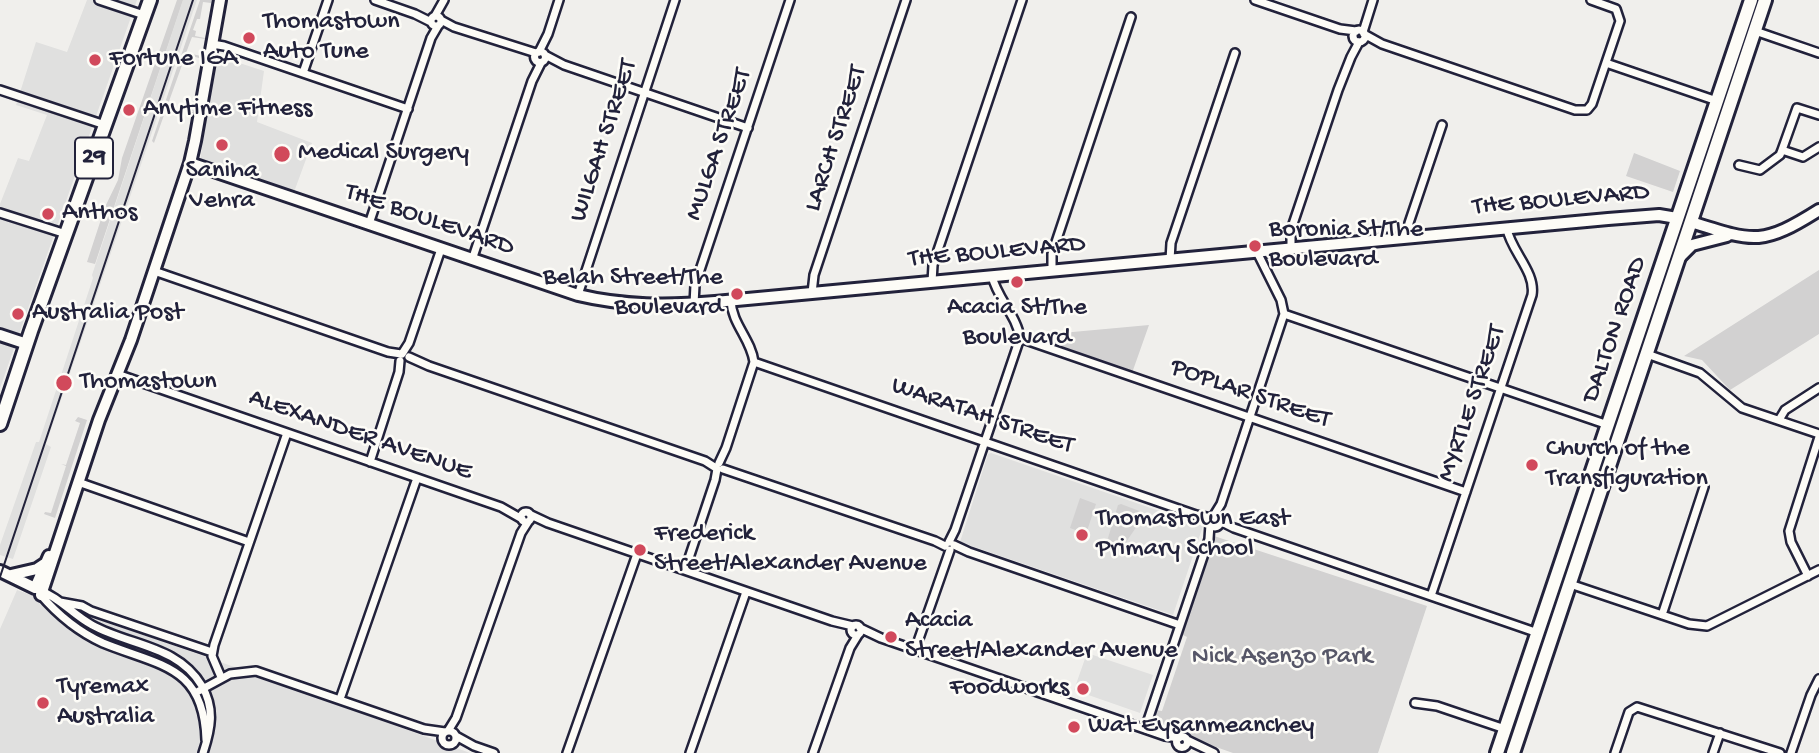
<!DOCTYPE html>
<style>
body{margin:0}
canvas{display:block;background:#f0efec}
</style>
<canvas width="1819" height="753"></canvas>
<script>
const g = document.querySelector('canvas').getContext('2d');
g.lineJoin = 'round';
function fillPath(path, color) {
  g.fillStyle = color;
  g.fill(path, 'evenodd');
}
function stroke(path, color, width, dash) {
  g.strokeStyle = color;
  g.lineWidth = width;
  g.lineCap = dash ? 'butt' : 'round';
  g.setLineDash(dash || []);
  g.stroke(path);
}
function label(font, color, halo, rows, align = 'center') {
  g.font = font + ' "Gochi Hand",sans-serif';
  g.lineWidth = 5;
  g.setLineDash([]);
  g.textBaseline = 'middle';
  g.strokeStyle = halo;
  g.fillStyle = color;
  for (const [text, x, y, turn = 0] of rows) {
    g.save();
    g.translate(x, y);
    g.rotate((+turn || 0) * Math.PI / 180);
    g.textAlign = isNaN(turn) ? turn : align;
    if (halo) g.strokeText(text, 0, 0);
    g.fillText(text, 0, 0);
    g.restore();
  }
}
fillPath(new Path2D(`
 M87,0H137L0,388V204L18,158L29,161L47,115L16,105L36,42L67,52Z
 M183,0H197L46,444L51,447L13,559L0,555V545L36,442H39L93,278L92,275Z
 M215,55L264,71L257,122L312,143L294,192L200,162Z
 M991,453L1203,526L1173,615L960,542L988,454Z
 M17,590L288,686L470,753H0V629Z
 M1087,653L1153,675L1140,713L1074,690Z`), '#e0e0df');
fillPath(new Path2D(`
 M177,0H183L95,264L87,262L105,207L118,180L122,158Z
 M200,0H215L214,10L211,9V3L203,2L200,19H197L193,30L196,31L195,36L205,38L207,31L210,33L208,45H204L205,39L192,37L186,53L202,56L203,50L207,52L202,75L199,74L202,59L186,54L154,143L152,141Z
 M1634,153L1680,171L1673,192L1626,176Z
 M1819,270V334L1730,390L1702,360L1684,356Z
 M1149,325L1132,373L1029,336Z
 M78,417L87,420L55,518L44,514L45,512L51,513L66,466L61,464L66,465L80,423L75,421Z
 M1080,498L1096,504L1086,534L1070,528Z
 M1121,504L1142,512L1137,526L1124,545L1110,542L1108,538L1118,505Z
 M1214,536L1427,606L1378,753H1233L1151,724L1156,710L1162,711L1187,637L1181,634Z`), '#d2d1d1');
const street = new Path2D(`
 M99,0L144,15
 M375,0L415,14L431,22
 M1255,0L1340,29L1356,31
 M431 21a5 5 0 1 1 10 0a5 5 0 1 1-10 0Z
 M435,16L444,0
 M441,20L454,27L536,53
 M1353 36a6 6 0 1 1 12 0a6 6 0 1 1-12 0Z
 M1755,31L1819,53
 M1363,32L1373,0
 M1364,34L1382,44L1575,110H1587L1592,104L1620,21L1616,9L1591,0
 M212,44L224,46L408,109
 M534.5 57a5.5 5.5 0 1 1 11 0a5.5 5.5 0 1 1-11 0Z
 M539,52L548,34L559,0
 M545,55L564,65L748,128
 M1606,63L1717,101
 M303,73L328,0
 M0,90L105,125
 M1819,115L1797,108L1782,150L1803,157L1819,147
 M1739,165L1760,170L1780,155L1782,150
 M0,213L66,234
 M369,224L431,38L438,26
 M1408,237L1409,223L1442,125
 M1291,249V230L1338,90L1351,57L1359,42
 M472,260L532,81L541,63
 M1170,260L1171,243L1235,53
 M154,271L388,352L401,354
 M1052,271V254L1131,17
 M932,282L933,265L1022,0
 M812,293L814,275L906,0
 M578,295L675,0
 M694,304L695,285L790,0
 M1284,314L1608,425
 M1020,338L1466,492
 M402,354L409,343L441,249
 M1647,354L1700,373L1742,408L1819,434
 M409,357L429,366L705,461L716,468
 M754,362L1196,515L1211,518
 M117,374L501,507L522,519
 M1779,420L1785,410L1819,388
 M370,462L399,372L400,361
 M719,463L726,448L754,362C751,339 732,324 731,301
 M723,469L935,541L945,546
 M78,482L249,542
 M521 517a5 5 0 1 1 10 0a5 5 0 1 1-10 0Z
 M531,515L548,523L832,621L853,626
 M1210 522a5 5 0 1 1 10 0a5 5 0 1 1-10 0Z
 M1213,517L1221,504L1284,314L1281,300L1257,252
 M1220,521L1234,528L1538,633
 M949,542L955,530L1020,338C1017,316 997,298 992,276
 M954,545L969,552L1180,625
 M685,570L715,480L717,469
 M1808,576L1791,542L1789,531L1819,437
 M1570,584L1689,624L1707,626L1819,570
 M39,590C59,597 73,615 92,625C130,646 178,645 202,686C215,709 211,729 203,753
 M40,594C57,614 79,632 103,643C159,666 204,665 206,740
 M1431,596L1532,295C1536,272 1511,251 1507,229
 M60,602L82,606L91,611L212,652
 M1662,615L1704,487
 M851 630a5 5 0 1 1 10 0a5 5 0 1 1-10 0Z
 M860,628L881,638L1165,736L1179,738
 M915,650L950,550
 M221,677L212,656L214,645L287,433
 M195,693L230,674L256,671L424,729L445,732
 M340,699L417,478
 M1415,703L1437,706L1505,729
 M1145,729L1209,539L1210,524
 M442 738a7 7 0 1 1 14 0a7 7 0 1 1-14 0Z
 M448,731L456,718L521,533L528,522
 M456,736L474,746L494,753
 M1176.5 742a5.5 5.5 0 1 1 11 0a5.5 5.5 0 1 1-11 0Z
 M1187,740L1214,753
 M567,753L637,554
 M690,753L746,592
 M813,753L850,648L858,635
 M1615,753L1629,712L1637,707L1780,753
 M1713,753L1720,733
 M1791,753L1811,695L1819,679`);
const secondary = new Path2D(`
 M190,163L578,295C624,306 668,306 715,302L1608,219L1659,215L1677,218
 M1691,222C1754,242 1762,246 1819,210
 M1680,257L1692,245L1727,236
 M0,335L27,344
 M0,571L35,588L49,556
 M11,575L37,569L46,563
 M41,595L99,420L131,340L190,163L195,141L220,0`);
const primary = new Path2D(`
 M0,424L31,331L150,0
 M1497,753L1751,0
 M1513,753L1765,0`);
stroke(street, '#22223b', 12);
stroke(secondary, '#22223b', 16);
stroke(primary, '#22223b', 18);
stroke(street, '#fdfcf7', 7);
stroke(secondary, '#fdfcf7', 10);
stroke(primary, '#fdfcf7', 12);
stroke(new Path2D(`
 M0,577L193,0`), '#22223b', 2);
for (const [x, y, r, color] of [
 [249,38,7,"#d1495b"],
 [95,60,7,"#d1495b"],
 [129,110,7,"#d1495b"],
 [222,145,7,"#d1495b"],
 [282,154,9,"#d1495b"],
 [48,214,7,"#d1495b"],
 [1255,246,7,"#d1495b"],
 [1017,282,7,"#d1495b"],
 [737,294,7,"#d1495b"],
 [18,314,7,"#d1495b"],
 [64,383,9,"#d1495b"],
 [1532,465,7,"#d1495b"],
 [1082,535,7,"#d1495b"],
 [640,550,7,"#d1495b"],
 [891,637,7,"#d1495b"],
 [1083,689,7,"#d1495b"],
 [43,703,7,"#d1495b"],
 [1074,727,7,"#d1495b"]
]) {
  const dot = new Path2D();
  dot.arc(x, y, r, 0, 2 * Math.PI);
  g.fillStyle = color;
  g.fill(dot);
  stroke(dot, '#fdfcf7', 2.5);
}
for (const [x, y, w] of [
 [94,158,38]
]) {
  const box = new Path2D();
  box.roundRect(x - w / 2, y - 20.5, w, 41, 5);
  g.fillStyle = '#fdfcf7';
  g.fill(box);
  stroke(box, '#22223b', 2);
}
label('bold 24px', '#22223b', null, [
 ["29",94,158]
]);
label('26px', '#22223b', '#fdfcf7', [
 ["Thomastown",263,23],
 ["Auto Tune",263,53],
 ["Fortune IGA",109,60],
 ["Anytime Fitness",143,110],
 ["Medical Surgery",298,154],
 ["Saniha",222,172,"center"],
 ["Vehra",222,202,"center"],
 ["Anthos",62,214],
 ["Boronia St/The",1269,231],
 ["Boulevard",1269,261],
 ["Belah Street/The",723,279,"right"],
 ["Boulevard",723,309,"right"],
 ["Acacia St/The",1017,309,"center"],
 ["Boulevard",1017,339,"center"],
 ["Australia Post",32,314],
 ["Thomastown",80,383],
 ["Church of the",1546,450],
 ["Transfiguration",1546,480],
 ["Thomastown East",1096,520],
 ["Primary School",1096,550],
 ["Frederick",654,535],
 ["Street/Alexander Avenue",654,565],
 ["Acacia",905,622],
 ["Street/Alexander Avenue",905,652],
 ["Tyremax",57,688],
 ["Australia",57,718],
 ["Foodworks",1069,689,"right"],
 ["Wat Eysanmeanchey",1088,727]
], 'left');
label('26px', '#22223b', '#fdfcf7', [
 ["LARCH STREET",837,139,-72],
 ["WILGAH STREET",605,141,-72],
 ["MULGA STREET",720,145,-71],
 ["THE BOULEVARD",1561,201,-5],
 ["THE BOULEVARD",429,221,19],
 ["THE BOULEVARD",997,253,-5],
 ["DALTON ROAD",1616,330,-71],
 ["POPLAR STREET",1250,395,19],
 ["MYRTLE STREET",1473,404,-71],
 ["WARATAH STREET",982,417,19],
 ["ALEXANDER AVENUE",360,436,19]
]);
label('26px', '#575768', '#fdfcf7', [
 ["Nick Asenzo Park",1282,658]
]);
</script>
